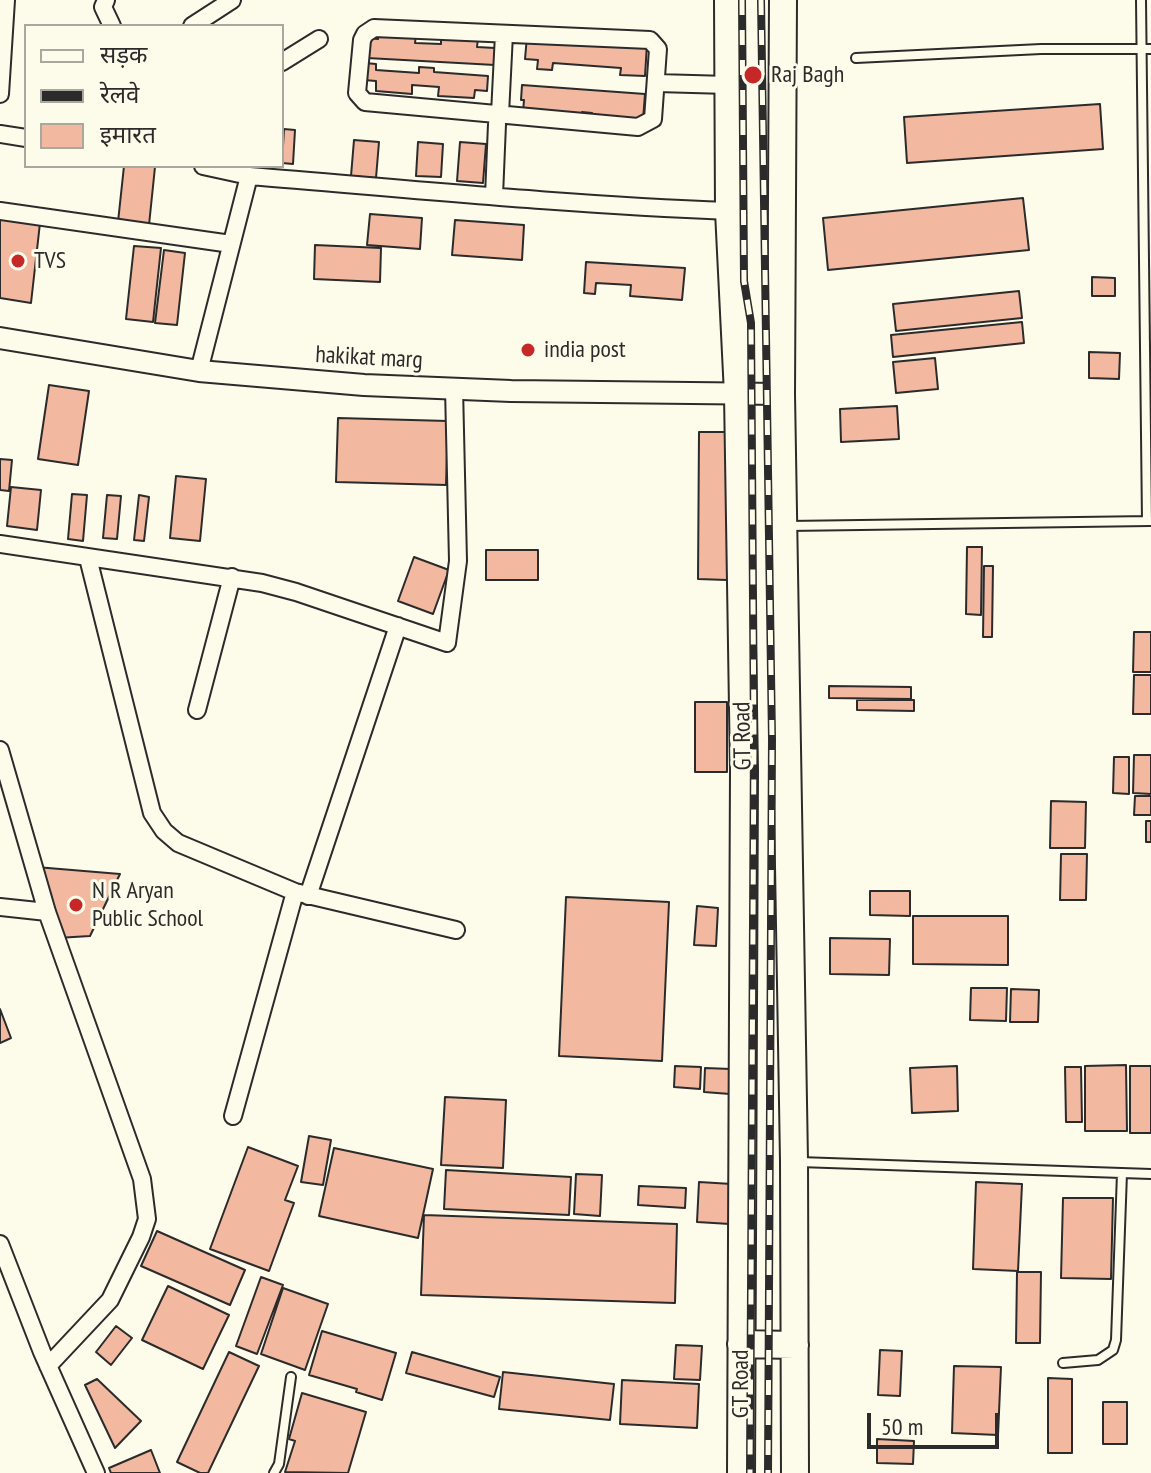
<!DOCTYPE html>
<meta charset="utf-8">
<style>
body{margin:0}
#map{position:relative;width:1151px;height:1473px;overflow:hidden;background:#fdfbea;font-family:"PT Sans Narrow","Noto Sans Devanagari",sans-serif}
canvas{display:block}
.legend{position:absolute;left:24px;top:24px;width:260px;height:144px;box-sizing:border-box;background:#fdfbea;border:2px solid #a9a89e;margin:0;padding:10px 14px;list-style:none;font-size:24px;color:#2b2b2b}
.legend li{display:flex;align-items:center;gap:16px;height:40px}
.legend b{width:40px;border:2px solid #a9a89e}
.scale{position:absolute;left:867px;top:1413px;width:132px;height:36px;box-sizing:border-box;border:4px solid #2b2b2b;border-top:0;padding-left:10px;font-size:24px;line-height:28px;white-space:nowrap;color:#2b2b2b;-webkit-text-stroke:6px #fdfbea;paint-order:stroke}
</style>
<div id="map">
<canvas width="1151" height="1473"></canvas>
<ul class="legend">
<li><b style="height:10px;background:#fdfbea"></b>सड़क</li>
<li><b style="height:10px;background:#2b2b2b"></b>रेलवे</li>
<li><b style="height:22px;background:#f2b8a0"></b>इमारत</li>
</ul>
<div class="scale">50 m</div>
</div>
<script>
const g = document.querySelector('canvas').getContext('2d');
g.lineJoin = 'round';
function fillPath(path, color) {
  g.fillStyle = color;
  g.fill(path, 'evenodd');
}
function stroke(path, color, width, dash) {
  g.strokeStyle = color;
  g.lineWidth = width;
  g.lineCap = dash ? 'butt' : 'round';
  g.setLineDash(dash || []);
  g.stroke(path);
}
function label(font, color, halo, rows, align = 'center') {
  g.font = font + ' "PT Sans Narrow",sans-serif';
  g.lineWidth = 6;
  g.setLineDash([]);
  g.textBaseline = 'middle';
  g.strokeStyle = halo;
  g.fillStyle = color;
  for (const [text, x, y, turn = 0] of rows) {
    g.save();
    g.translate(x, y);
    g.rotate((+turn || 0) * Math.PI / 180);
    g.textAlign = isNaN(turn) ? turn : align;
    if (halo) g.strokeText(text, 0, 0);
    g.fillText(text, 0, 0);
    g.restore();
  }
}
const building = new Path2D(`
 M379,33L416,35L415,43L441,44V36L478,38L477,47L495,48V65L367,58L368,38L378,39Z
 M527,36L647,44L645,76L620,75L621,68L553,63L552,70L537,69L538,60L525,59Z
 M365,63L376,64V70L419,73V67L434,68V72L488,76L487,91L475,90L474,98L438,96L439,87L412,85V94L376,91V81L364,80Z
 M522,85L645,94L643,120L592,116V113L582,112V116L523,112L524,100H521Z
 M1100,104L1103,149L907,163L904,117Z
 M284,129L295,130L293,164L282,163Z
 M354,140L379,142L376,178L351,176Z
 M418,142L443,144L441,177L416,176Z
 M460,142L486,144L483,183L457,181Z
 M124,166L155,167L149,225L118,222Z
 M1023,198L1029,250L828,270L823,218Z
 M370,214L422,218L420,249L367,245Z
 M0,219L40,223L31,303L0,298Z
 M455,220L524,225L522,260L452,255Z
 M315,245L381,248L380,282L314,279Z
 M134,246L161,248L153,322L126,319Z
 M164,250L185,253L177,325L155,323Z
 M586,262L685,268L682,300L630,296L631,285L596,283L595,294L584,293Z
 M1092,277L1115,278V296H1092Z
 M1019,291L1022,318L896,331L893,304Z
 M1022,322L1024,343L893,357L891,335Z
 M1089,352L1120,353L1119,379L1089,378Z
 M935,358L938,389L896,393L893,362Z
 M49,385L89,391L78,465L38,459Z
 M897,406L899,439L841,442L840,409Z
 M338,418L448,421L446,485L336,482Z
 M699,432H728L727,580L698,579Z
 M0,459L12,460L9,491L0,490Z
 M176,476L206,479L200,541L170,538Z
 M11,487L41,490L37,530L7,526Z
 M72,494L87,495L83,541L68,539Z
 M107,495L121,496L117,539L103,538Z
 M139,495L149,497L144,541L134,540Z
 M967,547H982L981,615L966,614Z
 M486,550H538V580H486Z
 M414,557L449,570L433,614L398,601Z
 M984,566H993L992,637H983Z
 M1134,632H1151V672H1133Z
 M1134,675H1151V714H1133Z
 M829,686L911,687V699L829,698Z
 M857,700H914V711L857,710Z
 M695,702H727V772H695Z
 M1134,755H1151V794L1133,793Z
 M1114,757H1129V794L1113,793Z
 M1135,796H1151V815H1134Z
 M1051,801L1086,802L1085,848H1050Z
 M1146,821H1151V842H1146Z
 M1061,854H1087L1086,900H1060Z
 M36,867L120,874L90,936L57,938Z
 M870,891H910V916L870,915Z
 M566,897L669,902L662,1061L559,1056Z
 M697,906L718,908L716,946L694,945Z
 M913,916H1008V965L913,964Z
 M830,938L890,939L889,975L830,974Z
 M971,988H1007L1006,1021L970,1020Z
 M1011,989L1039,990L1038,1022H1010Z
 M0,1009L11,1038L0,1043Z
 M1126,1065L1127,1131H1085V1066Z
 M675,1066L701,1067L700,1089L674,1087Z
 M957,1066L958,1111L912,1113L910,1068Z
 M1130,1066H1151V1133H1130Z
 M1065,1067H1081L1082,1122H1066Z
 M705,1068L731,1069L730,1094L704,1092Z
 M445,1097L506,1100L503,1168L441,1165Z
 M309,1136L331,1140L323,1185L301,1182Z
 M248,1147L298,1166L285,1200L294,1203L269,1271L210,1249Z
 M334,1148L433,1169L418,1238L319,1216Z
 M446,1170L571,1177L569,1215L444,1209Z
 M576,1174L602,1175L600,1216L574,1214Z
 M699,1182L732,1184L730,1224L697,1222Z
 M976,1182L1022,1184L1018,1271L973,1269Z
 M639,1186L686,1188L685,1208L638,1205Z
 M1063,1198H1113L1111,1279L1061,1278Z
 M424,1215L677,1224L675,1303L421,1295Z
 M157,1231L245,1270L230,1305L141,1266Z
 M1017,1272H1041L1040,1343H1016Z
 M261,1277L283,1285L257,1354L236,1346Z
 M168,1286L229,1315L203,1369L142,1340Z
 M283,1288L328,1304L305,1370L261,1354Z
 M116,1326L132,1338L111,1365L96,1352Z
 M322,1331L396,1353L382,1400L356,1392L357,1389L309,1375Z
 M676,1345L702,1346L700,1380L674,1379Z
 M880,1350L902,1351L900,1396L878,1395Z
 M229,1352L259,1366L208,1473H200L177,1462Z
 M412,1352L500,1377L494,1397L406,1373Z
 M954,1366L1001,1367L998,1435L952,1433Z
 M503,1372L614,1384L610,1420L499,1409Z
 M1048,1378L1072,1379V1453H1048Z
 M97,1379L141,1421L115,1448L85,1385Z
 M622,1380L699,1384L697,1428L620,1424Z
 M302,1393L366,1412L348,1473L285,1472L295,1441L289,1439Z
 M1103,1402H1127V1444H1103Z
 M877,1439L914,1441L913,1464L877,1463Z
 M151,1450L160,1473H111L109,1468Z`);
fillPath(building, '#f2b8a0');
stroke(building, '#2b2b2b', 2);
const service = new Path2D(`
 M1141,0L1147,521
 M856,58L1041,49H1151
 M788,526L1150,521
 M799,1162L1151,1174
 M1063,1363L1098,1360L1113,1350L1116,1340L1122,1173
 M274,1473L279,1464L291,1377`);
const minor = new Path2D(`
 M106,0L103,7L112,26
 M192,26L232,0
 M374,28L650,40L658,49L653,119L638,127L365,102L357,93L362,40L365,34Z
 M282,62L319,39
 M657,83L728,85
 M0,94L6,0
 M500,114L504,34
 M0,134L26,138
 M203,166L249,176C409,189 569,205 729,211
 M494,196L497,124
 M0,211L231,244
 M199,371L249,176
 M0,544L262,583L296,592L447,643L458,561L454,388
 M88,558L152,813L164,831L178,843L295,892L456,930
 M197,710L232,577
 M0,750L47,912L142,1179L147,1219L141,1237L110,1300L48,1366
 M308,896L398,626
 M0,907L47,912
 M233,1116L295,892
 M0,1244L42,1352L96,1473`);
const tertiary = new Path2D(`
 M0,338L199,371L364,385L511,391L781,394`);
const trunk = new Path2D(`
 M728,0L729,211L738,394L744,771L741,1473
 M783,0L781,394L794,1161L795,1473
 M741,1344L795,1345`);
stroke(service, '#2b2b2b', 12);
stroke(minor, '#2b2b2b', 20);
stroke(tertiary, '#2b2b2b', 24);
stroke(trunk, '#2b2b2b', 30);
stroke(service, '#fdfbea', 8);
stroke(minor, '#fdfbea', 16);
stroke(tertiary, '#fdfbea', 20);
stroke(trunk, '#fdfbea', 26);
const rail = new Path2D(`
 M742,0L744,281L751,323L754,739L750,1473
 M761,0L772,739L768,1473`);
stroke(rail, '#2b2b2b', 8);
stroke(rail, '#fdfbea', 5, [15]);
for (const [x, y, r, color] of [
 [753,75,10,"#c62828"],
 [18,261,8,"#c62828"],
 [528,350,8,"#c62828"],
 [76,905,8,"#c62828"]
]) {
  const dot = new Path2D();
  dot.arc(x, y, r, 0, 2 * Math.PI);
  g.fillStyle = color;
  g.fill(dot);
  stroke(dot, '#fdfbea', 3);
}
label('24px', '#2b2b2b', '#fdfbea', [
 ["Raj Bagh",771,75],
 ["TVS",34,261],
 ["india post",544,350],
 ["N R Aryan",92,891],
 ["Public School",92,919]
], 'left');
label('24px', '#2b2b2b', '#fdfbea', [
 ["hakikat marg",369,358,3],
 ["GT Road",743,736,-91],
 ["GT Road",741,1384,-90]
]);
</script>
